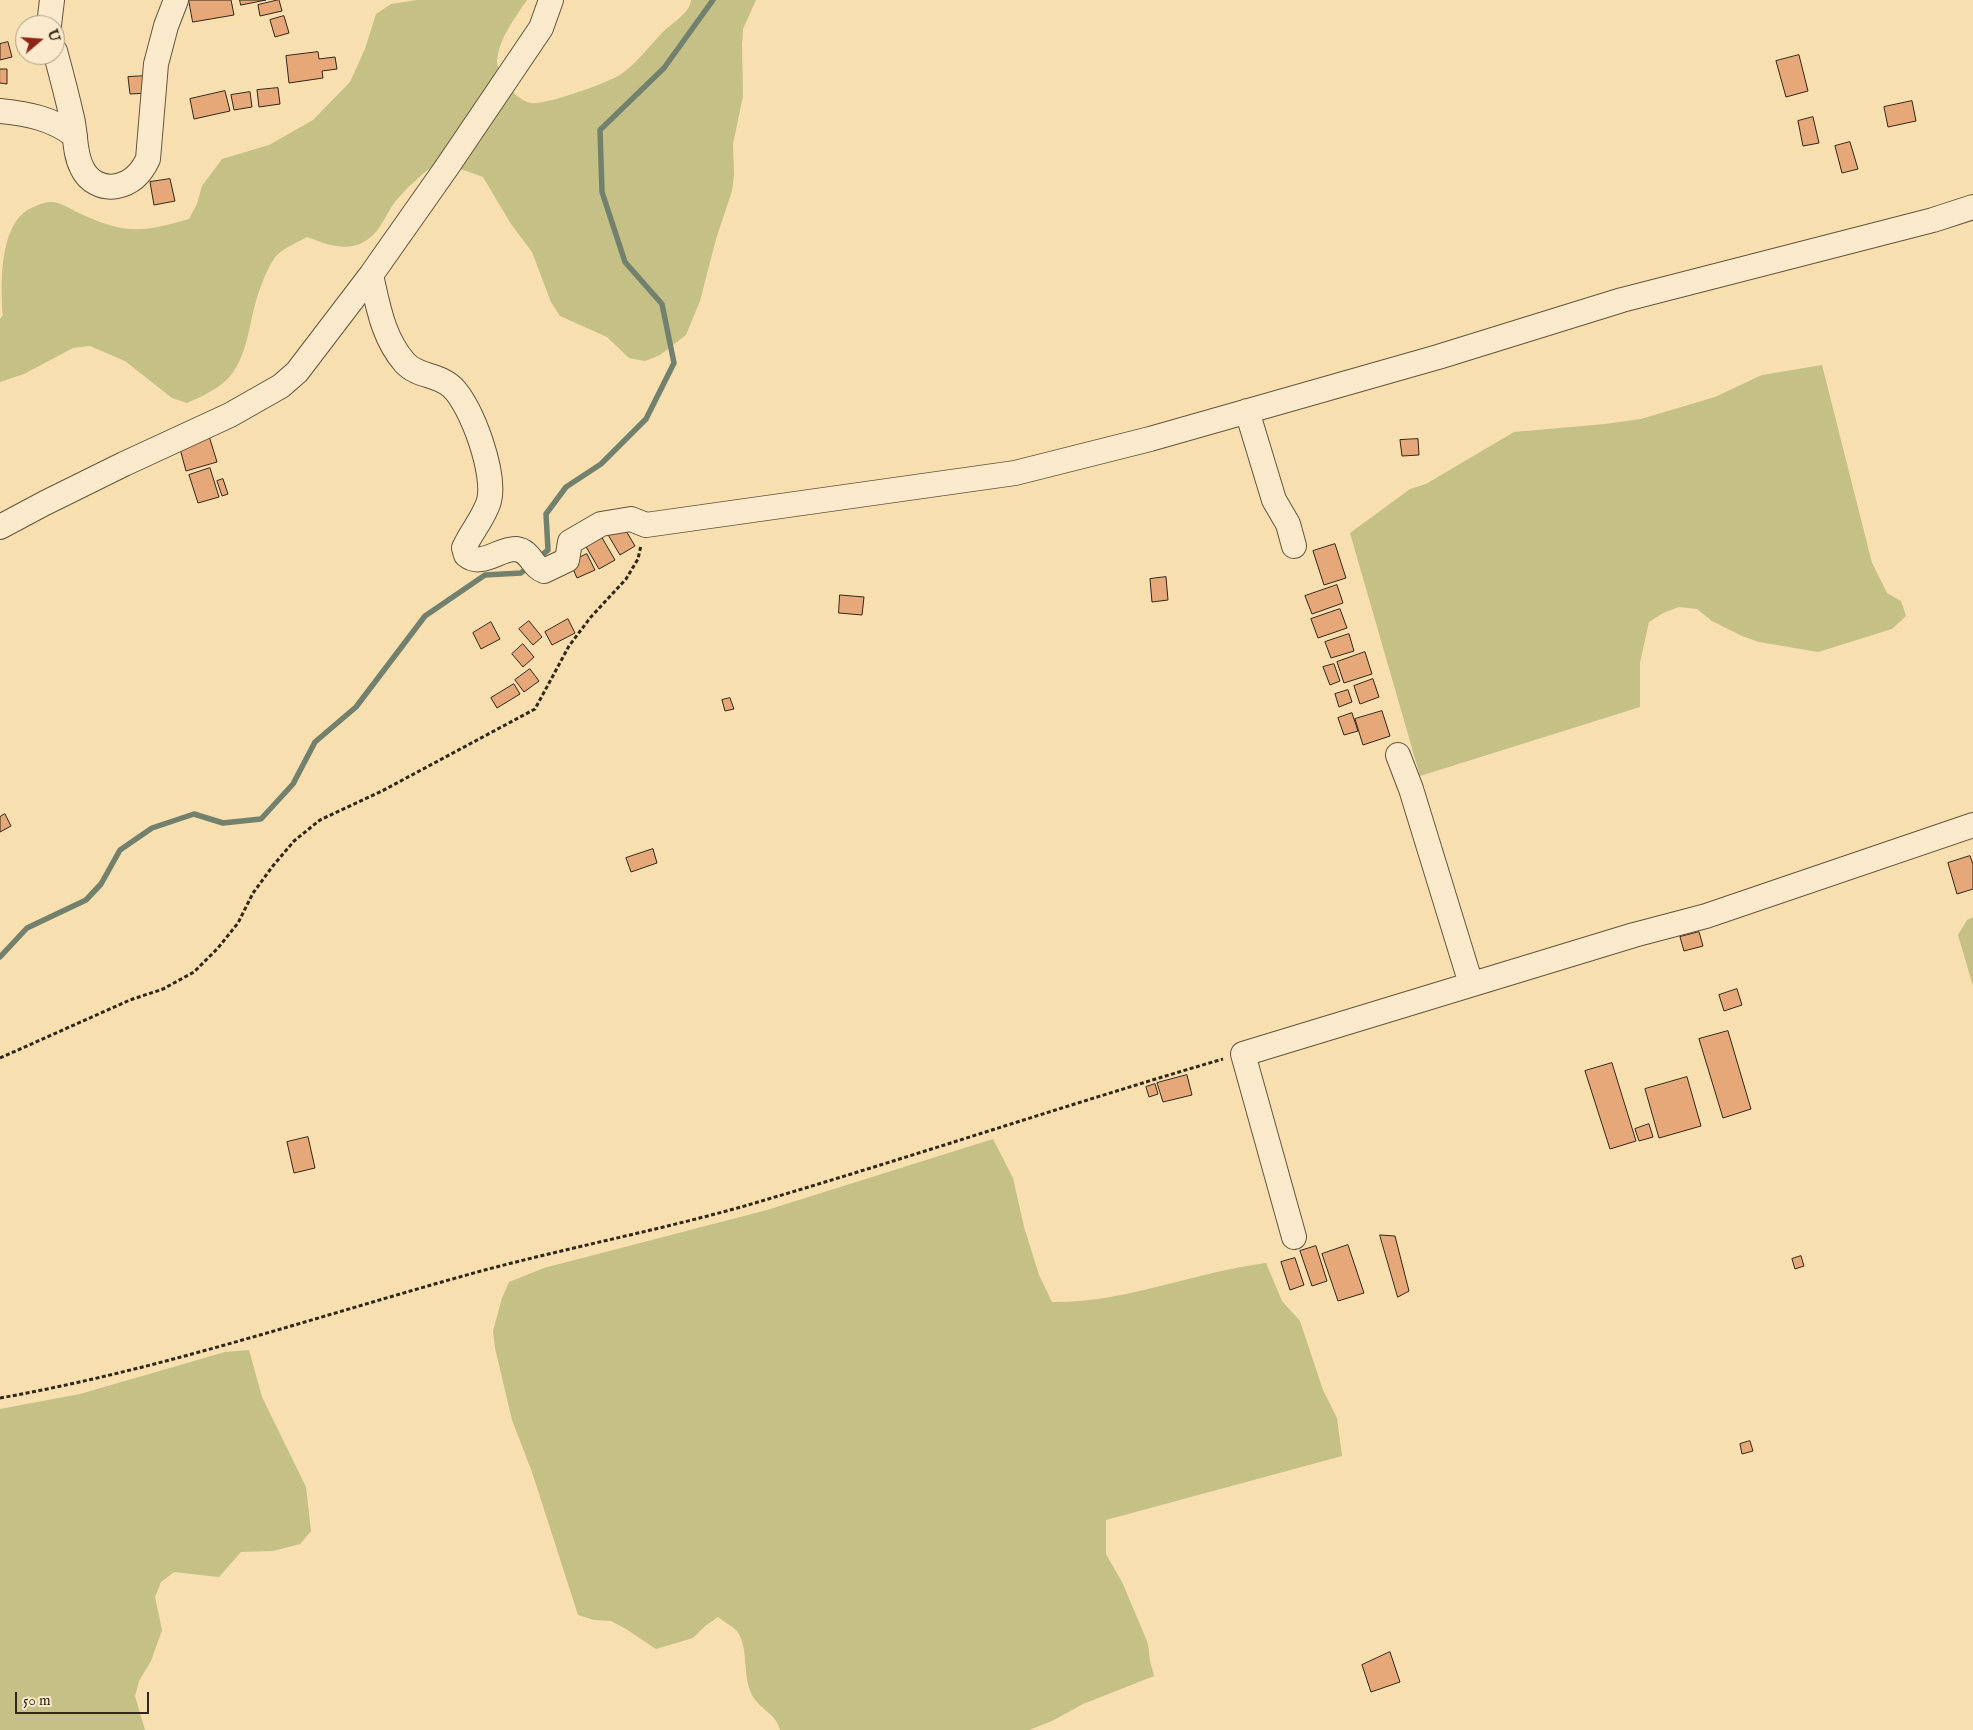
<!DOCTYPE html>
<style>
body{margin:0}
#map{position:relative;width:1973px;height:1730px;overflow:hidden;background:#f7dfaf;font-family:"IM FELL English",serif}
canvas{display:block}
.north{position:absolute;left:15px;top:15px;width:50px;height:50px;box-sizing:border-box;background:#faeacb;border:1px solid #aa9c83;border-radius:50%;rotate:72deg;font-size:14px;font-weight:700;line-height:20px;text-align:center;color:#312618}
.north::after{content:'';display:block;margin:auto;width:18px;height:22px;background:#8f2418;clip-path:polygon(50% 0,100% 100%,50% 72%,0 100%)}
.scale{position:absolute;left:15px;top:1692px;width:134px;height:22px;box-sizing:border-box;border:2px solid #312618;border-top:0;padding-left:6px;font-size:15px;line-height:18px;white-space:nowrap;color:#312618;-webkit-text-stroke:4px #faeacb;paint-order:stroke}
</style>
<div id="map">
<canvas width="1973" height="1730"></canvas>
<div class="north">U</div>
<div class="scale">50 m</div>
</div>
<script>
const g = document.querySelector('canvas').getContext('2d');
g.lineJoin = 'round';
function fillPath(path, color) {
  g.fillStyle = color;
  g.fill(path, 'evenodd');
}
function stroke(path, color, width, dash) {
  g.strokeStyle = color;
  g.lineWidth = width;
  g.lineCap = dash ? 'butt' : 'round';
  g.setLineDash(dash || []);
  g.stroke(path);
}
fillPath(new Path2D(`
 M417,0H527C515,18 499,38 497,61C497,68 503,79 508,85C513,93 521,101 531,103C546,105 604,84 618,76C633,68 651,44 664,31C673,22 690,13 691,0H756L743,29L742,45L743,96L733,144L734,175L732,191L716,239L700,301L686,335L660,355L645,361L629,358L607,337L560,316L551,302L532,252L511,224L483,177L439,161C422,174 407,187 394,203C387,213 383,224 375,233C354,255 331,246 307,237C298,242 284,248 277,255C270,263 265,275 261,286C247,319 251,365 218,387C209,393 198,398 187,403L172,398L125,361L90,346L73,348L24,374L0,382V319L3,315C0,280 0,217 36,206C40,204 46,202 51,202C61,202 70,209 79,213C94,220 113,228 130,229C150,231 170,224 189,219L197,204L202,186L222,159L269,145L313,120L350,82L365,49L376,14L391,4Z
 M1822,365L1872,563L1887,593L1901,601L1906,616L1892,629L1818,652L1759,642L1742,636L1712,621L1697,609L1679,607L1663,613L1649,622L1640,663V707L1420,776L1350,533L1410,489L1426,484L1514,432L1605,424L1641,419L1715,397L1762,375Z
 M1973,917V986L1958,935L1967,920Z
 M993,1139L1013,1178L1024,1227L1039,1275L1052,1302C1126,1303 1194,1272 1266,1263L1282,1301L1300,1321L1323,1390L1337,1418L1342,1456L1106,1520V1554L1122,1582L1142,1629L1148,1644L1150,1661L1154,1676L1083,1704L1052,1721L1029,1730H780C777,1714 759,1709 752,1695C742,1676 749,1647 737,1631C732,1626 724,1622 718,1617L705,1626L693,1638L656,1649L626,1629L611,1621L594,1620L578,1615L532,1472L512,1420L495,1348L493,1331L502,1298L509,1282L544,1268L767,1210Z
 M249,1350L262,1397L306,1487L311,1531L300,1544L273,1551L241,1552L219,1577L174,1572L161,1582L155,1597L162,1630L151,1661L139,1681L135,1696L145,1730H0V1409L80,1394L225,1352Z`), '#c4c086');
stroke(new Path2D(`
 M537,559L548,550L546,514L566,487L601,464L646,419L674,363L662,304L625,262L602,192L600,130L664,68L713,0
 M0,957L27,928L86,900L101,884L120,850L152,828L194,814L223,823L261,819L293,784L315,742L356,707L425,616L485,575L521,573L530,565`), '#72816e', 5.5);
const building = new Path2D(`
 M189,0H231L234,15L193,22Z
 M240,0H266L241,5Z
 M279,0L282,11L260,16L258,5Z
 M284,16L289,33L275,37L270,20Z
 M8,42L12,57L0,60V44Z
 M318,52L319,59L335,57L337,69L322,71L323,78L289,83L286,56Z
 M1799,55L1808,91L1786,97L1776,61Z
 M0,69H7V84L0,83Z
 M146,76L148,93L130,94L128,77Z
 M278,88L280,104L259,107L257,90Z
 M225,91L230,111L194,119L190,99Z
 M250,92L252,107L234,110L231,95Z
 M1912,101L1916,121L1888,127L1884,107Z
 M1813,117L1819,143L1803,146L1798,121Z
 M1850,142L1858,169L1842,173L1835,146Z
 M170,179L175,201L154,205L150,182Z
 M209,436L217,462L186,471L179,445Z
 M1418,439L1419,455L1402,456L1400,440Z
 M210,468L219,497L198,503L189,475Z
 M223,479L228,494L222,496L217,481Z
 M622,524L635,546L620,555L607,533Z
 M601,536L615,560L599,569L585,545Z
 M1335,544L1346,578L1324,585L1313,551Z
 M587,554L595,570L577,578L570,562Z
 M1166,577L1168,600L1152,602L1150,579Z
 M1337,585L1343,603L1312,614L1305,596Z
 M840,595L864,597L862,615L839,613Z
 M1340,609L1347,628L1318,638L1311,619Z
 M568,619L575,633L552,645L545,632Z
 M529,621L542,637L533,645L519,629Z
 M491,622L500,639L481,649L473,633Z
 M1349,634L1354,651L1331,658L1325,642Z
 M523,644L534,657L523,667L512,654Z
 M1365,652L1372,674L1344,683L1337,662Z
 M1334,664L1340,681L1330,685L1323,667Z
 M530,669L539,681L524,692L515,680Z
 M1373,679L1379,697L1360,704L1354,686Z
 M514,684L520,694L497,708L491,698Z
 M1348,690L1352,702L1339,707L1335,694Z
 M730,698L734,709L725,711L722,700Z
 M1382,711L1390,736L1363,745L1355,719Z
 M1352,713L1358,731L1344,735L1338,718Z
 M5,814L11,826L0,832V817Z
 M653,849L657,863L631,872L626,858Z
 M1970,856L1973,864V889L1957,894L1948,863Z
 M1699,932L1703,946L1684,951L1680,937Z
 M1737,989L1742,1005L1724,1011L1719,995Z
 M1728,1031L1751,1109L1723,1118L1699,1039Z
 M1612,1063L1636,1141L1610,1149L1585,1071Z
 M1187,1075L1192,1095L1163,1102L1157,1083Z
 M1687,1077L1701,1126L1659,1138L1645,1089Z
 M1155,1084L1158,1094L1149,1097L1146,1087Z
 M1649,1124L1653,1137L1639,1141L1635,1129Z
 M308,1137L315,1168L294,1173L287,1142Z
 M1380,1235L1395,1236L1409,1291L1398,1297Z
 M1348,1245L1364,1293L1338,1301L1322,1254Z
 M1316,1246L1327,1281L1312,1286L1300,1251Z
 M1801,1256L1804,1266L1795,1269L1792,1259Z
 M1295,1258L1304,1285L1290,1290L1281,1262Z
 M1750,1441L1753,1451L1742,1454L1740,1444Z
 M1390,1652L1400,1682L1371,1692L1362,1665Z`);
fillPath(building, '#e7a879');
stroke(building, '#312618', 1);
const minor = new Path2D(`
 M49,25L52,0
 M55,51C61,73 67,96 72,118C76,134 74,153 82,168C88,181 102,189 117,186C132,183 142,172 148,159L156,64L166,26L176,0
 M0,111C28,114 52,118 75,136
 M371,275C378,306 383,338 405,363C418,377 438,374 452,387C472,406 496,474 489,501C484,518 471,532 464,548L466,555C481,568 500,548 516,549C531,551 532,567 544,571L567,560L570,542L601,524L631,519L646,525L1015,473L1150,439L1438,357L1622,300L1933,220L1973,207
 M1247,411L1274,500L1288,524L1294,546
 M0,527L45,503L124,464L230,415L281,386L297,372L371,275L447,167L541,28L551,0
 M1398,755L1411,789L1471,984
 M1294,1237L1243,1054L1634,935L1706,916L1973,825`);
stroke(minor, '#62543e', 26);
stroke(new Path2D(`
 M0,1058L130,1000L163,989L194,972L218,948L238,923L253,893L272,867L294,841L320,820L382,791L535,709L569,646L590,618L626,579L638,559L641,545
 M0,1398C164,1369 321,1315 481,1271C567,1248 655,1231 741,1207C903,1160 1062,1106 1223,1059`), '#312618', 3, [4, 2.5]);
stroke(minor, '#faeacb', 24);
</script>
